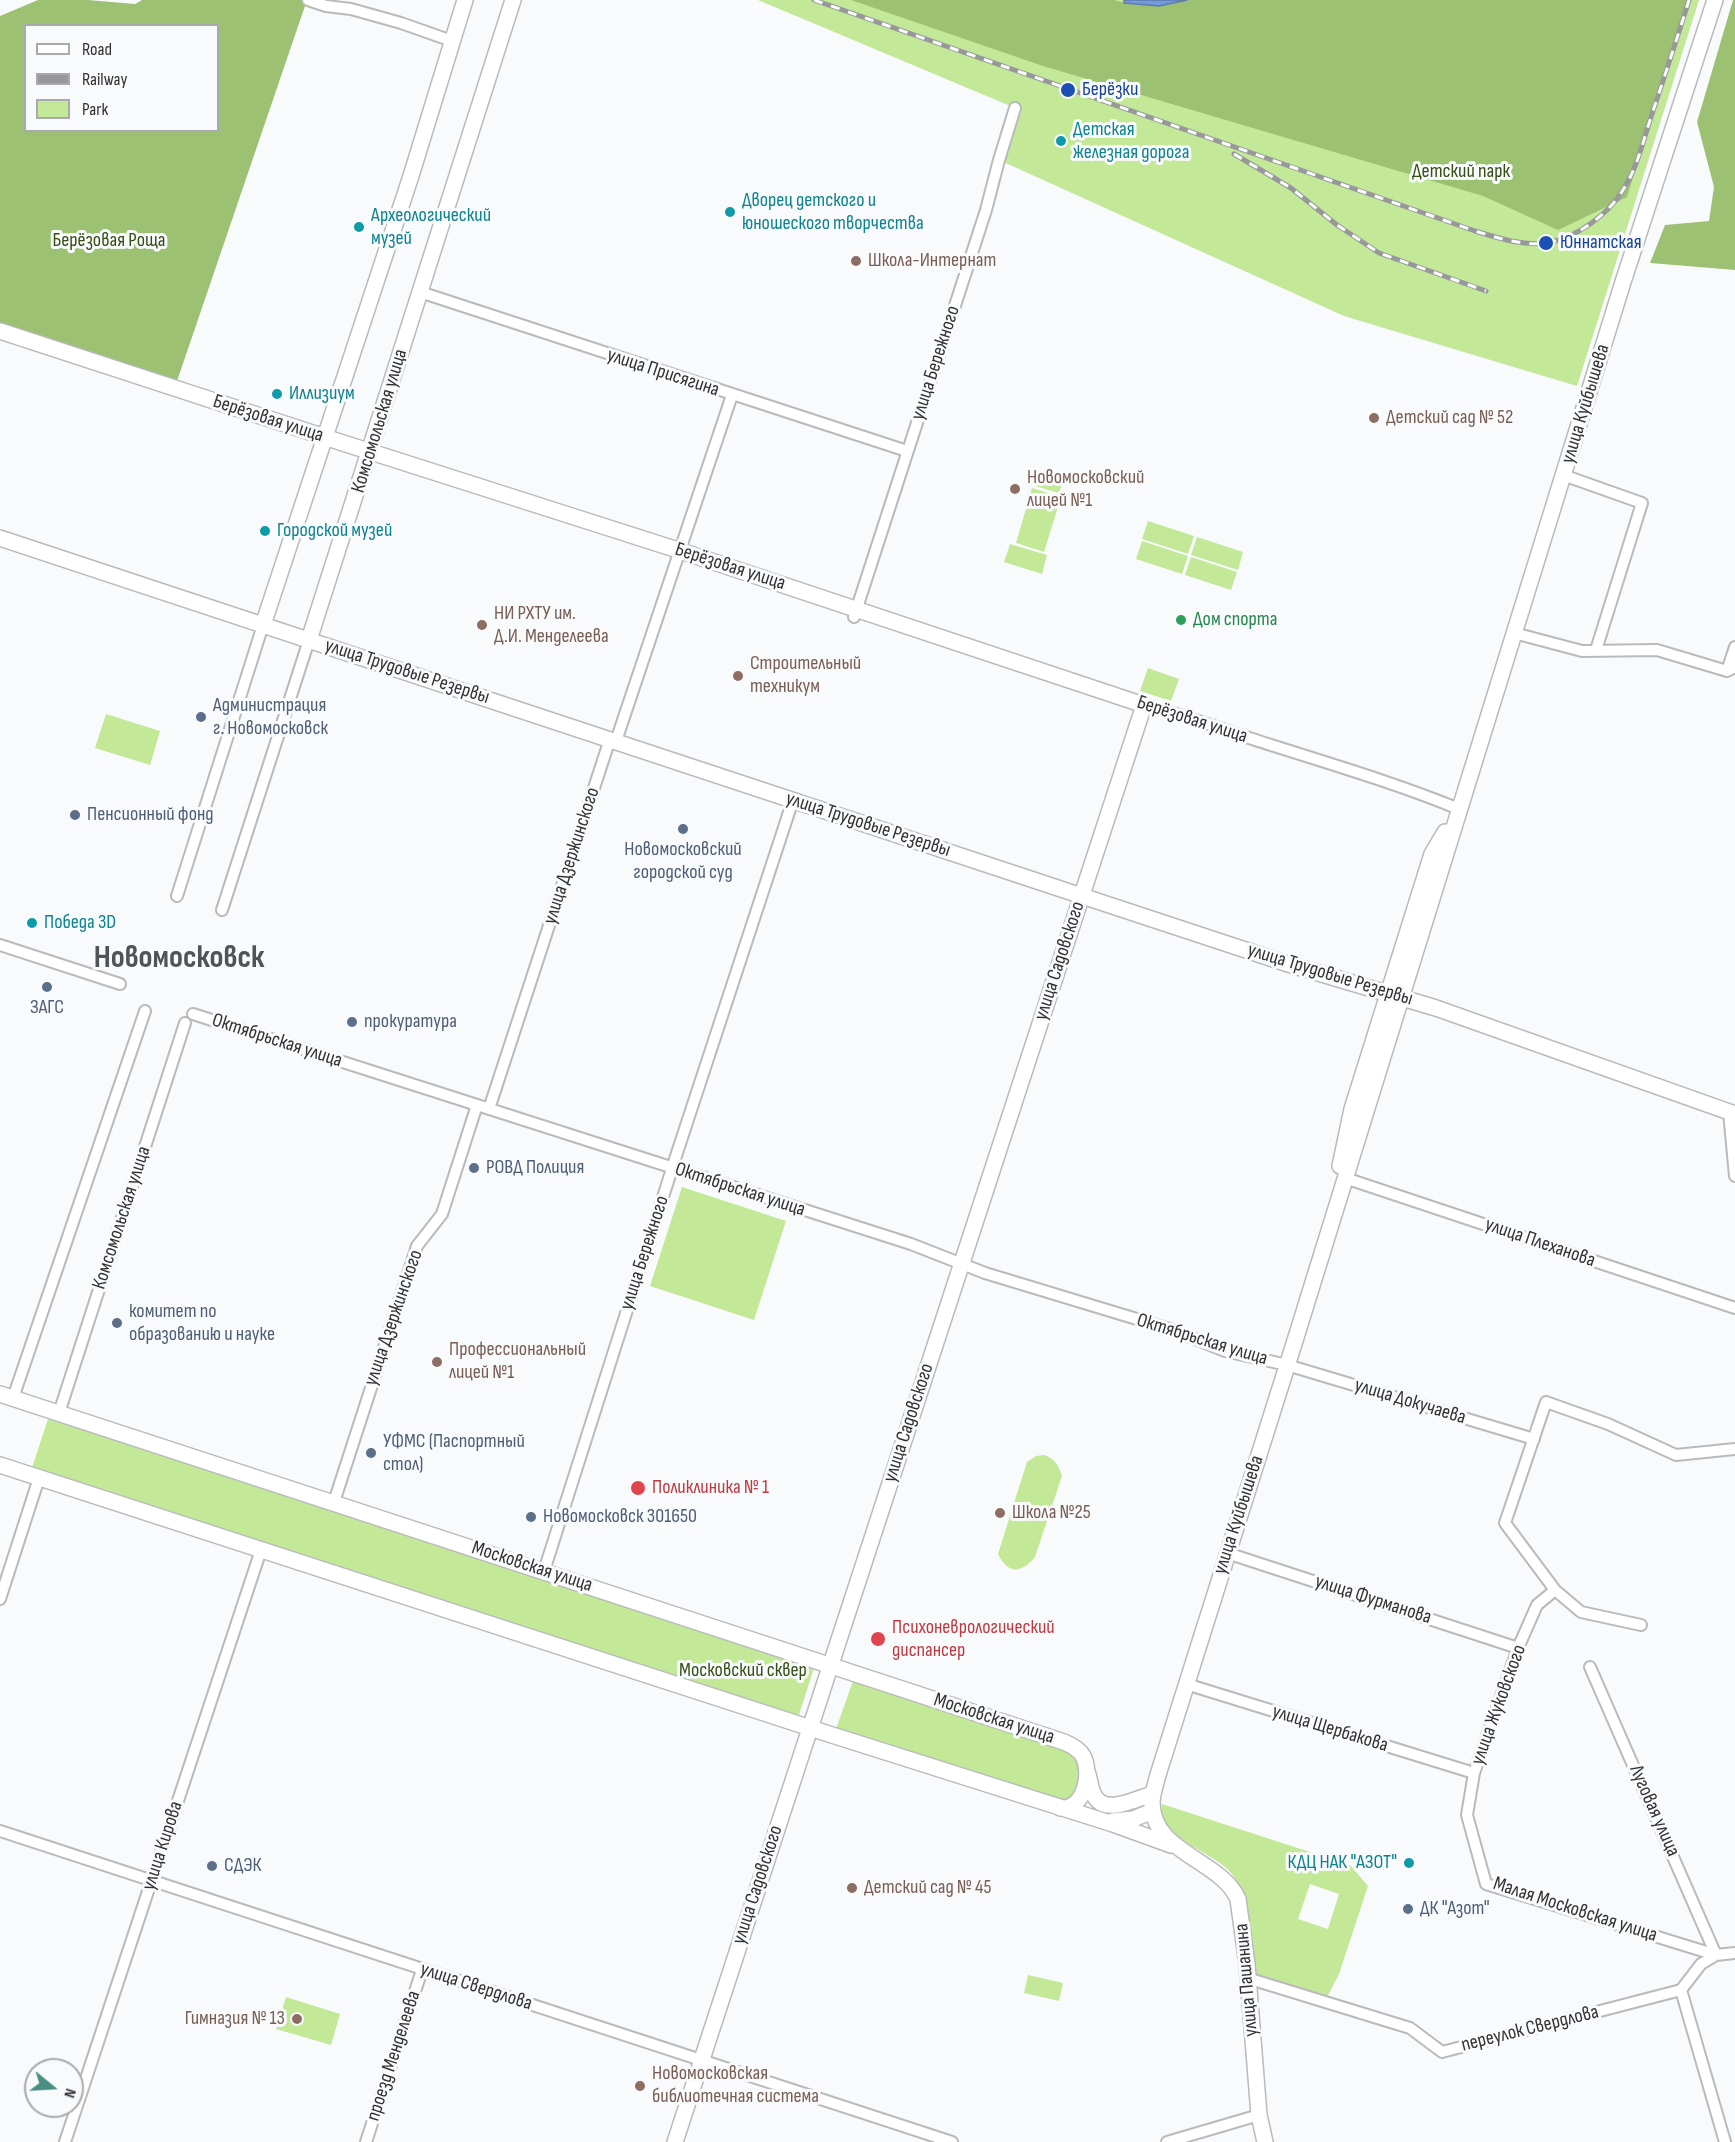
<!DOCTYPE html>
<meta charset="utf-8">
<style>
body{margin:0}
#map{position:relative;width:1735px;height:2142px;overflow:hidden;background:#f9fafc;font-family:"Sofia Sans Condensed",sans-serif}
canvas{display:block}
.legend{position:absolute;left:24px;top:24px;width:195px;height:108px;box-sizing:border-box;background:#f9fafc;border:2px solid #a9aaac;margin:0;padding:8px 10px;list-style:none;font-size:18px;color:#323233}
.legend li{display:flex;align-items:center;gap:12px;height:30px}
.legend b{width:30px;border:2px solid #a9aaac}
.north{position:absolute;left:24px;top:2058px;width:60px;height:60px;box-sizing:border-box;background:#f9fafc;border:2px solid #a9aaac;border-radius:50%;rotate:108deg;font-size:16px;font-weight:700;line-height:24px;text-align:center;color:#323233}
.north::after{content:'';display:block;margin:auto;width:21px;height:27px;background:#498e84;clip-path:polygon(50% 0,100% 100%,50% 72%,0 100%)}
</style>
<div id="map">
<canvas width="1735" height="2142"></canvas>
<ul class="legend">
<li><b style="height:8px;background:#fff"></b>Road</li>
<li><b style="height:8px;background:#98989a"></b>Railway</li>
<li><b style="height:16px;background:#c2e898"></b>Park</li>
</ul>
<div class="north">N</div>
</div>
<script>
const g = document.querySelector('canvas').getContext('2d');
g.lineJoin = 'round';
function fillPath(path, color) {
  g.fillStyle = color;
  g.fill(path, 'evenodd');
}
function stroke(path, color, width, dash) {
  g.strokeStyle = color;
  g.lineWidth = width;
  g.lineCap = dash ? 'butt' : 'round';
  g.setLineDash(dash || []);
  g.stroke(path);
}
function label(font, color, halo, rows, align = 'center') {
  g.font = font + ' "Sofia Sans Condensed",sans-serif';
  g.lineWidth = 6;
  g.setLineDash([]);
  g.textBaseline = 'middle';
  g.strokeStyle = halo;
  g.fillStyle = color;
  for (const [text, x, y, turn = 0] of rows) {
    g.save();
    g.translate(x, y);
    g.rotate((+turn || 0) * Math.PI / 180);
    g.textAlign = isNaN(turn) ? turn : align;
    if (halo) g.strokeText(text, 0, 0);
    g.fillText(text, 0, 0);
    g.restore();
  }
}
fillPath(new Path2D(`
 M758,0H1699L1577,386L1344,316L999,160L1015,108Z
 M1039,473L1063,481L1059,493L1035,486Z
 M1032,488L1061,497L1044,552L1016,543Z
 M1148,521L1194,536L1188,554L1142,539Z
 M1197,537L1243,552L1238,570L1191,555Z
 M1142,541L1188,556L1182,574L1136,559Z
 M1010,544L1047,555L1042,574L1004,562Z
 M1191,557L1237,572L1231,590L1185,575Z
 M1148,668L1179,679L1171,701L1140,691Z
 M106,714L160,731L150,765L95,748Z
 M682,1187L786,1221L754,1320L650,1286Z
 M48,1419L815,1665L798,1718L32,1468Z
 M1044,1455C1055,1459 1058,1464 1062,1476L1035,1557C1022,1573 1008,1575 998,1554L1027,1462L1036,1456Z
 M854,1678L1072,1750L1082,1767L1071,1801L1063,1802L836,1729Z
 M1162,1804L1350,1865L1368,1886L1339,1974L1325,2001L1255,1978C1253,1972 1250,1965 1249,1959C1244,1929 1252,1900 1232,1874C1216,1852 1158,1840 1162,1804ZM1310,1884L1339,1894L1328,1929L1298,1919Z
 M1028,1975L1063,1983L1059,2001L1024,1993Z
 M286,1997L340,2014L331,2045L276,2029Z`), '#c2e898');
fillPath(new Path2D(`
 M38,0H88L135,4L142,0H307L176,384L0,328V16ZM26,26H218V130H26Z
 M851,0H1114C1138,8 1163,5 1187,0H1687L1627,197L1558,230L1483,196L1043,66Z
 M1733,0H1735V270L1650,263L1665,225L1709,221L1714,187L1697,122Z`), '#9dc173');
const water = new Path2D(`
 M1124,0H1187L1159,6L1124,3Z`);
fillPath(water, '#719adf');
stroke(water, '#5e7bab', 1.5);
const street = new Path2D(`
 M308,0L326,6L351,9L401,23L452,41
 M420,292L907,451
 M1563,475L1642,503L1596,650
 M854,617L986,210L999,160L1015,108
 M1514,633L1582,651L1657,650L1727,671L1735,667
 M1727,671L1735,647
 M1144,705C1187,715 1228,732 1271,745C1334,765 1398,784 1459,809
 M616,741L732,395
 M177,896L263,625
 M222,910L309,640
 M0,945L120,984
 M193,1014L911,1244L985,1273L1173,1330L1225,1351L1287,1365L1534,1439
 M489,1109L610,739
 M1729,1112L1735,1176
 M1345,1178L1735,1308
 M13,1398L145,1011
 M59,1413L185,1023
 M334,1502L417,1246L442,1214L477,1105
 M1227,1553L1518,1648
 M544,1571L677,1153L793,800
 M1555,1590L1537,1605L1518,1648L1474,1773L1467,1815L1486,1884L1716,1955L1735,1953
 M0,1599L39,1478
 M1641,1625L1581,1612L1555,1590L1505,1523L1546,1402L1608,1424L1676,1455L1735,1449
 M1590,1667L1716,1955L1701,1964L1681,1990
 M1186,1684L1474,1773
 M0,1831L952,2142
 M1247,1978L1410,2028L1442,2052L1681,1990
 M1681,1990L1725,2142
 M65,2142L261,1550
 M366,2142L422,1970
 M1167,2142L1259,2115`);
const secondary = new Path2D(`
 M0,331L343,443L681,551L1144,705L675,2142
 M0,538L1082,896L1285,963L1436,1008L1735,1114
 M263,625L411,176L465,0
 M309,640C379,427 445,213 513,0
 M1340,1166L1352,1109L1432,854L1445,832
 M0,1394L1064,1742C1071,1745 1079,1749 1083,1756C1092,1773 1085,1810 1060,1808
 M0,1465L832,1735L1113,1824L1171,1845
 M1088,1774C1090,1780 1090,1787 1093,1793C1103,1818 1136,1798 1153,1794
 M1113,1821L1133,1819L1153,1811
 M1265,2142L1259,2115L1247,1964L1238,1899C1220,1859 1152,1853 1152,1802C1153,1789 1158,1775 1162,1762L1293,1347L1623,282L1715,0`);
stroke(street, '#b9babc', 14);
stroke(secondary, '#b9babc', 18);
stroke(street, '#fff', 10);
stroke(secondary, '#fff', 15);
const rail = new Path2D(`
 M814,0L1475,231C1498,238 1522,246 1546,243C1576,238 1608,215 1623,190C1637,168 1643,142 1651,117C1664,78 1677,39 1689,0
 M1234,154L1291,188L1337,225L1379,253L1486,291`);
stroke(rail, '#98989a', 5);
stroke(rail, '#f9fafc', 3, [9]);
for (const [x, y, r, color] of [
 [1068,90,8,"#1a4fb4"],
 [1061,141,6,"#0f9aa8"],
 [730,212,6,"#0f9aa8"],
 [359,227,6,"#0f9aa8"],
 [1546,243,8,"#1a4fb4"],
 [856,261,6,"#8d6e63"],
 [277,394,6,"#0f9aa8"],
 [1374,418,6,"#8d6e63"],
 [1015,489,6,"#8d6e63"],
 [265,531,6,"#0f9aa8"],
 [1181,620,6,"#2e9e5b"],
 [482,625,6,"#8d6e63"],
 [738,676,6,"#8d6e63"],
 [201,717,6,"#5c6f8a"],
 [75,815,6,"#5c6f8a"],
 [683,829,6,"#5c6f8a"],
 [32,923,6,"#0f9aa8"],
 [47,987,6,"#5c6f8a"],
 [352,1022,6,"#5c6f8a"],
 [474,1168,6,"#5c6f8a"],
 [117,1323,6,"#5c6f8a"],
 [437,1362,6,"#8d6e63"],
 [371,1453,6,"#5c6f8a"],
 [638,1488,8,"#e0444e"],
 [1000,1513,6,"#8d6e63"],
 [531,1517,6,"#5c6f8a"],
 [878,1639,8,"#e0444e"],
 [1409,1863,6,"#0f9aa8"],
 [212,1866,6,"#5c6f8a"],
 [852,1888,6,"#8d6e63"],
 [1408,1909,6,"#5c6f8a"],
 [297,2019,6,"#8d6e63"],
 [640,2086,6,"#8d6e63"]
]) {
  const dot = new Path2D();
  dot.arc(x, y, r, 0, 2 * Math.PI);
  g.fillStyle = color;
  g.fill(dot);
  stroke(dot, '#f9fafc', 2);
}
label('20px', '#164399', '#f9fafc', [
 ["Берёзки",1082,90],
 ["Юннатская",1560,243]
], 'left');
label('20px', '#0d838f', '#f9fafc', [
 ["Детская",1073,130],
 ["железная дорога",1073,153],
 ["Дворец детского и",742,201],
 ["юношеского творчества",742,224],
 ["Археологический",371,216],
 ["музей",371,239],
 ["Иллизиум",289,394],
 ["Городской музей",277,531],
 ["Победа 3D",44,923],
 ["КДЦ НАК \"АЗОТ\"",1397,1863,"right"]
], 'left');
label('20px', '#364d16', '#f9fafc', [
 ["Детский парк",1461,172],
 ["Берёзовая Роща",109,241],
 ["Московский сквер",743,1671]
]);
label('20px', '#785e54', '#f9fafc', [
 ["Школа-Интернат",868,261],
 ["Детский сад № 52",1386,418],
 ["Новомосковский",1027,478],
 ["лицей №1",1027,501],
 ["НИ РХТУ им.",494,614],
 ["Д.И. Менделеева",494,637],
 ["Строительный",750,664],
 ["техникум",750,687],
 ["Профессиональный",449,1350],
 ["лицей №1",449,1373],
 ["Школа №25",1012,1513],
 ["Детский сад № 45",864,1888],
 ["Гимназия № 13",285,2019,"right"],
 ["Новомосковская",652,2074],
 ["библиотечная система",652,2097]
], 'left');
label('20px', '#323233', '#f9fafc', [
 ["улица Бережного",936,363,-72],
 ["улица Присягина",663,373,18],
 ["улица Куйбышева",1586,404,-73],
 ["Берёзовая улица",268,419,18],
 ["Комсомольская улица",380,421,-73],
 ["Берёзовая улица",730,567,18],
 ["улица Трудовые Резервы",407,672,18],
 ["Берёзовая улица",1192,720,18],
 ["улица Трудовые Резервы",868,825,18],
 ["улица Дзержинского",572,856,-72],
 ["улица Садовского",1060,961,-72],
 ["улица Трудовые Резервы",1330,975,17],
 ["Октябрьская улица",277,1041,18],
 ["Октябрьская улица",740,1190,18],
 ["Комсомольская улица",122,1218,-72],
 ["улица Плеханова",1540,1243,19],
 ["улица Бережного",645,1253,-72],
 ["улица Дзержинского",394,1318,-71],
 ["Октябрьская улица",1202,1340,17],
 ["улица Докучаева",1410,1402,17],
 ["улица Садовского",909,1423,-72],
 ["улица Куйбышева",1239,1515,-72],
 ["Московская улица",532,1567,18],
 ["улица Фурманова",1373,1600,18],
 ["улица Жуковского",1499,1705,-70],
 ["Московская улица",994,1719,18],
 ["улица Щербакова",1330,1729,17],
 ["Луговая улица",1654,1811,66],
 ["улица Кирова",163,1846,-72],
 ["улица Садовского",758,1885,-72],
 ["Малая Московская улица",1575,1910,18],
 ["улица Пашанина",1247,1980,-95],
 ["улица Свердлова",476,1987,18],
 ["переулок Свердлова",1530,2029,-14],
 ["проезд Менделеева",394,2056,-72]
]);
label('20px', '#27864d', '#f9fafc', [
 ["Дом спорта",1193,620]
], 'left');
label('20px', '#4e5e75', '#f9fafc', [
 ["Администрация",213,706],
 ["г. Новомосковск",213,729],
 ["Пенсионный фонд",87,815],
 ["Новомосковский",683,850,"center"],
 ["городской суд",683,873,"center"],
 ["ЗАГС",47,1008,"center"],
 ["прокуратура",364,1022],
 ["РОВД Полиция",486,1168],
 ["комитет по",129,1312],
 ["образованию и науке",129,1335],
 ["УФМС (Паспортный",383,1442],
 ["стол)",383,1465],
 ["Новомосковск 301650",543,1517],
 ["СДЭК",224,1866],
 ["ДК \"Азот\"",1420,1909]
], 'left');
label('20px', '#be3a42', '#f9fafc', [
 ["Поликлиника № 1",652,1488],
 ["Психоневрологический",892,1628],
 ["диспансер",892,1651]
], 'left');
label('bold 32px', '#525355', '#f9fafc', [
 ["Новомосковск",179,959]
]);
</script>
